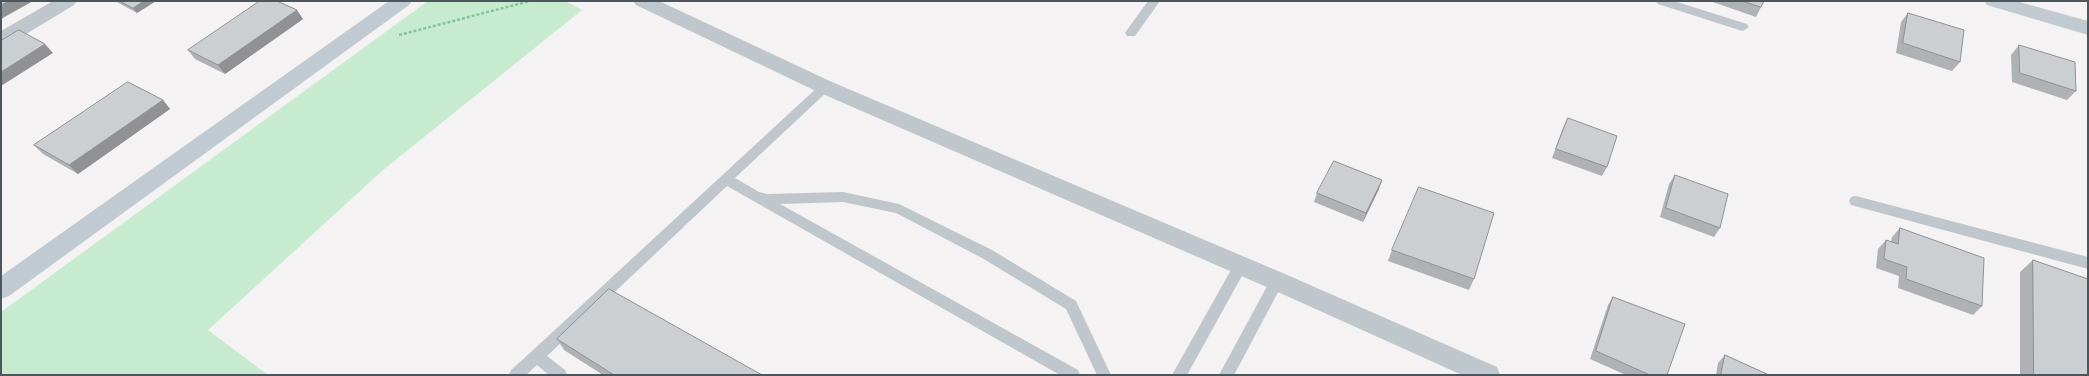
<!DOCTYPE html>
<style>
body{margin:0}
#map{position:relative;width:2089px;height:376px;overflow:hidden;background:#f4f2f2;font-family:"Sofia Sans Condensed",sans-serif}
canvas{display:block}
.frame{position:absolute;inset:0;border:2px solid #4c575d;pointer-events:none}
</style>
<div id="map">
<canvas width="2089" height="376"></canvas>
<div class="frame"></div>
</div>
<script>
const g = document.querySelector('canvas').getContext('2d');
g.lineJoin = 'round';
function fillPath(path, color) {
  g.fillStyle = color;
  g.fill(path, 'evenodd');
}
function stroke(path, color, width, dash) {
  g.strokeStyle = color;
  g.lineWidth = width;
  g.lineCap = dash ? 'butt' : 'round';
  g.setLineDash(dash || []);
  g.stroke(path);
}
fillPath(new Path2D(`
 M428,1H565L582,10L383,170L208,330L268,375H1V312Z`), '#c7ebcf');
stroke(new Path2D(`
 M399,35L530,1`), '#83c59a', 2.5, [3, 2]);
fillPath(new Path2D(`
 M1148,1H1160L1135,36H1127L1125,33L1127,30Z
 M1656,1H1674L1747,24L1749,27L1743,31L1739,30L1658,4Z
 M825,83L831,87L829,90L735,178L759,192L767,194L843,192L899,204L992,250L1076,301L1111,375H1097L1066,309L982,258L896,213L843,202L780,204L1078,370L1080,375H1060L727,186L547,356L565,370L567,375H549L537,365L526,375H509L511,370L531,352L821,84Z
 M1856,196L2088,257V269L1851,205L1849,201L1851,197Z
 M1241,259L1246,261L1248,265L1187,375H1172L1236,261Z
 M1277,275L1282,277L1284,281L1234,375H1219L1272,277Z`), '#bfc7cc');
fillPath(new Path2D(`
 M53,1H77L74,5L8,45L1,47V31Z
 M633,1H659L832,82L1285,274L1497,367L1500,375H1462L1269,288L818,92L636,5Z`), '#bfc7cc');
fillPath(new Path2D(`
 M389,1H412L409,5L9,296L1,299V276Z
 M1984,1H2016L2088,21V35L1987,5Z`), '#c0cad0');
fillPath(new Path2D(`
 M115,1H156L137,13Z
 M1710,1H1764L1756,17Z
 M1908,13L1960,62L1952,71L1896,53L1901,22Z
 M303,19L225,74L195,59L188,50Z
 M2019,45L2076,91L2067,100L2012,82L2011,55Z
 M163,100L170,109L78,174L43,154L34,145Z
 M1568,118L1607,167L1602,176L1552,158L1563,128Z
 M1675,175L1720,228L1714,237L1660,217L1669,184Z
 M1379,189L1363,222L1314,202L1317,193Z
 M1900,228L1982,306L1973,315L1898,288L1899,276L1876,268L1878,249L1886,240L1891,242L1892,237Z
 M1392,250L1474,279L1469,290L1388,261Z
 M2033,260L2088,375H2020V272Z
 M1613,297L1667,375H1626L1590,359L1608,305Z
 M557,339L762,375H603L564,350Z
 M1725,355L1769,375H1716L1718,363Z`), '#afb2b5');
fillPath(new Path2D(`
 M9,1H33L1,19V5Z
 M144,1H156L137,13L133,8Z
 M297,10L303,19L225,74L218,65Z
 M45,44L53,53L1,86V72Z
 M163,100L170,109L78,174L69,165Z
 M1382,180L1379,189L1363,222L1366,213Z`), '#8f9193');
const building = new Path2D(`
 M1,1H9L1,5Z
 M120,1H144L133,8Z
 M260,1H277L297,10L218,65L188,50Z
 M1743,1H1764L1761,7Z
 M1908,13L1964,30L1960,62L1903,43Z
 M19,30L45,44L1,72V41Z
 M2019,45L2075,62L2076,91L2020,73Z
 M128,82L163,100L69,165L34,145Z
 M1568,118L1617,136L1607,167L1556,149Z
 M1334,161L1382,180L1366,213L1317,193Z
 M1675,175L1728,194L1720,228L1666,208Z
 M1419,187L1494,213L1474,279L1392,250Z
 M1900,228L1984,258L1982,306L1906,279L1907,267L1884,259L1886,240L1898,244Z
 M2033,260L2088,279V375H2034Z
 M609,289L762,375H614L557,339Z
 M1613,297L1685,324L1667,375H1650L1596,351Z
 M1725,355L1769,375H1721Z`);
fillPath(building, '#cccfd2');
stroke(building, '#8f9193', 1);
</script>
